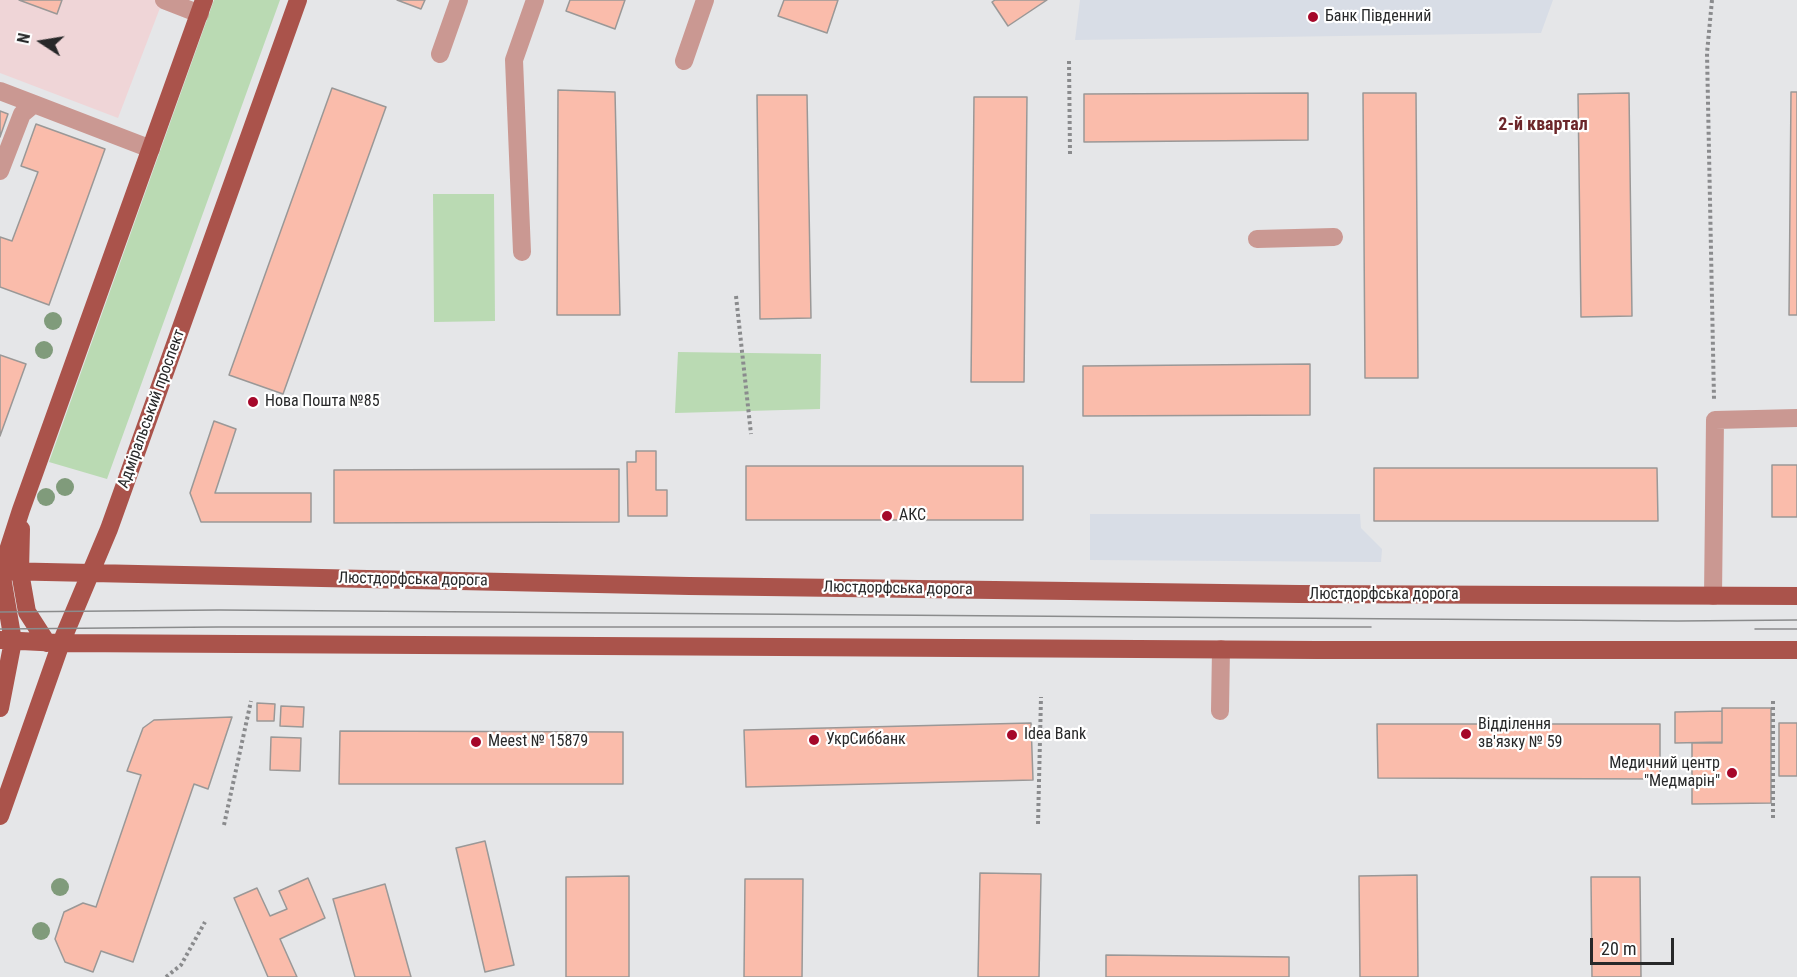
<!DOCTYPE html>
<meta charset="utf-8">
<style>
body{margin:0}
#map{position:relative;width:1797px;height:977px;overflow:hidden;background:#e5e6e8;font-family:"Roboto Condensed",sans-serif}
canvas{display:block}
.north{position:absolute;left:12px;top:12px;width:60px;height:60px;-webkit-text-stroke:4px #fff;paint-order:stroke;rotate:282deg;font-size:16px;font-weight:700;line-height:24px;text-align:center;color:#272829}
.north::after{content:'';display:block;margin:auto;width:21px;height:27px;background:#272829;clip-path:polygon(50% 0,100% 100%,50% 72%,0 100%)}
.scale{position:absolute;left:1590px;top:938px;width:84px;height:27px;box-sizing:border-box;border:3px solid #272829;border-top:0;padding-left:8px;font-size:18px;line-height:21px;white-space:nowrap;color:#272829;-webkit-text-stroke:4px #fff;paint-order:stroke}
</style>
<div id="map">
<canvas width="1797" height="977"></canvas>
<div class="north">N</div>
<div class="scale">20 m</div>
</div>
<script>
const g = document.querySelector('canvas').getContext('2d');
g.lineJoin = 'round';
function fillPath(path, color) {
  g.fillStyle = color;
  g.fill(path, 'evenodd');
}
function stroke(path, color, width, dash) {
  g.strokeStyle = color;
  g.lineWidth = width;
  g.lineCap = dash ? 'butt' : 'round';
  g.setLineDash(dash || []);
  g.stroke(path);
}
function label(font, color, halo, rows, align = 'center') {
  g.font = font + ' "Roboto Condensed",sans-serif';
  g.lineWidth = 4.5;
  g.setLineDash([]);
  g.textBaseline = 'middle';
  g.strokeStyle = halo;
  g.fillStyle = color;
  for (const [text, x, y, turn = 0] of rows) {
    g.save();
    g.translate(x, y);
    g.rotate((+turn || 0) * Math.PI / 180);
    g.textAlign = isNaN(turn) ? turn : align;
    if (halo) g.strokeText(text, 0, 0);
    g.fillText(text, 0, 0);
    g.restore();
  }
}
fillPath(new Path2D(`
 M1080,0H1553L1541,33L1075,40Z
 M1090,514H1360L1361,528L1382,549L1381,562L1090,560Z`), '#d8dde6');
fillPath(new Path2D(`
 M0,0H163L118,118L0,73Z`), '#efd5d7');
fillPath(new Path2D(`
 M214,0H280L107,479L49,462Z
 M433,194H494L495,321L434,322Z
 M678,352L821,354L820,409L675,413Z`), '#badab3');
const building = new Path2D(`
 M19,0H62L57,14Z
 M397,0H425L421,9Z
 M570,0H625L615,29L566,11Z
 M784,0H838L827,33L778,16Z
 M995,0H1047L1008,26L992,2Z
 M332,88L386,107L283,394L229,375Z
 M558,90L615,92L620,315H557Z
 M1791,92H1797V315H1789Z
 M1308,93V140L1084,142V94Z
 M1363,93H1416L1418,378H1365Z
 M1629,93L1632,316L1581,317L1578,94Z
 M757,95H807L811,318L760,319Z
 M974,97H1027L1024,382H971Z
 M0,111L8,114L0,137Z
 M36,124L105,149L49,305L0,287V237L12,241L38,172L21,166Z
 M0,355L26,364L0,436Z
 M1310,364V415L1083,416V366Z
 M214,421L236,429L215,493H311V522H201L190,493Z
 M636,451H656V490H667V516H628L627,462H636Z
 M1772,465H1797V517H1772Z
 M746,466H1023V520H746Z
 M1374,468H1657L1658,521H1374Z
 M619,469V522L334,523V470Z
 M257,703L275,704L274,721H257Z
 M281,706L304,707L303,727L280,726Z
 M1722,708H1771V803L1692,804V743H1722Z
 M1722,711V742L1675,743V712Z
 M232,717L208,789L194,784L133,962L101,951L93,972L65,962L55,939L64,912L83,903L96,907L141,775L127,771L143,728L154,720Z
 M1031,723L1033,780L746,787L744,730Z
 M1779,723H1797V776H1779Z
 M1377,724H1660V779L1378,778Z
 M340,731L623,732V784H339Z
 M271,737L301,738L300,771L270,770Z
 M485,841L514,965L485,972L456,848Z
 M980,873L1041,874L1039,977H978Z
 M1417,875L1418,977H1360L1359,876Z
 M629,876V977H566V877Z
 M1591,877H1640L1641,977H1592Z
 M308,878L325,918L280,939L297,977H268L234,898L257,888L270,916L287,909L279,891Z
 M745,879H803L802,977H744Z
 M385,884L411,977H355L333,899Z
 M1106,955L1289,957V977H1106Z`);
fillPath(building, '#fabcab');
stroke(building, '#9a9897', 1.5);
stroke(new Path2D(`
 M1712,0L1707,53L1714,399
 M1069,61L1070,154
 M736,296L751,434
 M1773,701V819
 M1038,824L1041,697
 M224,825L251,701
 M166,977L181,965L205,922`), '#8a8b8d', 4, [3, 3]);
stroke(new Path2D(`
 M164,0L200,14
 M440,54L459,0
 M684,61L705,0
 M0,91L34,104
 M0,171L22,114L34,104L151,149
 M1257,239L1334,237
 M522,252L514,60L535,0
 M1713,596L1715,420L1797,418
 M1220,711L1221,649`), '#ca9892', 18);
stroke(new Path2D(`
 M21,529L20,572L27,612L47,643
 M0,571L689,586L1299,594L1797,596
 M0,575L21,510L204,0
 M0,640L61,643L1317,650H1797
 M0,708L13,641L1,571
 M0,816L61,643L109,529L298,0`), '#aa534b', 18);
stroke(new Path2D(`
 M0,612L219,610L1678,621L1797,620
 M0,629L218,627H1371
 M1755,629H1797`), '#8a8b8c', 1.5);
g.fillStyle = '#809b7b';
for (const [x, y] of [
 [53,321],
 [44,350],
 [65,487],
 [46,497],
 [60,887],
 [41,931]
]) {
  g.beginPath();
  g.arc(x, y, 9, 0, 2 * Math.PI);
  g.fill();
}
for (const [x, y, r, color] of [
 [1313,17,6,"#a5082a"],
 [253,402,6,"#a5082a"],
 [887,516,6,"#a5082a"],
 [1466,734,6,"#a5082a"],
 [1012,735,6,"#a5082a"],
 [814,740,6,"#a5082a"],
 [476,742,6,"#a5082a"],
 [1732,773,6,"#a5082a"]
]) {
  const dot = new Path2D();
  dot.arc(x, y, r, 0, 2 * Math.PI);
  g.fillStyle = color;
  g.fill(dot);
  stroke(dot, '#fff', 2);
}
label('16px', '#272829', '#fff', [
 ["Банк Південний",1325,17],
 ["Нова Пошта №85",265,402],
 ["АКС",899,516],
 ["Відділення",1478,725],
 ["зв'язку № 59",1478,743],
 ["Idea Bank",1024,735],
 ["УкрСиббанк",826,740],
 ["Meest № 15879",488,742],
 ["Медичний центр",1720,764,"right"],
 ["\"Медмарін\"",1720,782,"right"]
], 'left');
label('16px', '#272829', '#fff', [
 ["Адміральський проспект",152,409,-70],
 ["Люстдорфська дорога",413,580,1],
 ["Люстдорфська дорога",898,589,1],
 ["Люстдорфська дорога",1384,595]
]);
label('bold 18px', '#6c262a', '#fff', [
 ["2-й квартал",1543,125]
]);
</script>
